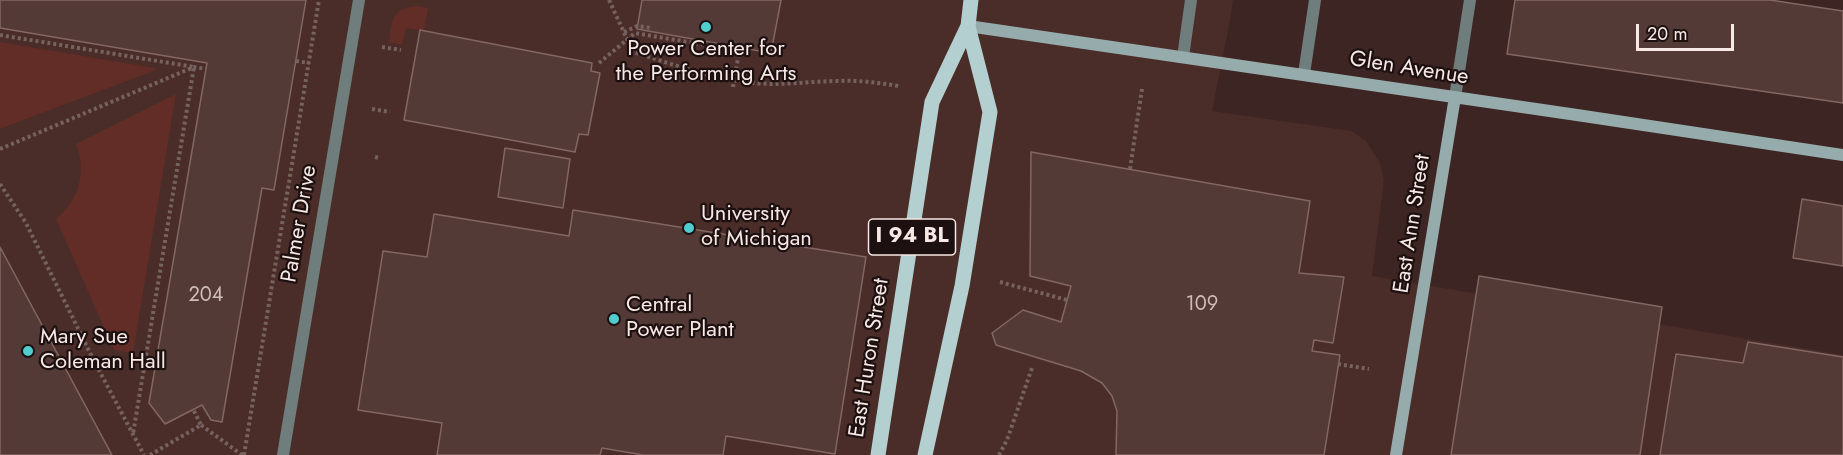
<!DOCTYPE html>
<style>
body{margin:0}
#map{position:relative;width:1843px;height:455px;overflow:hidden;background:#3c2522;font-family:Jost,sans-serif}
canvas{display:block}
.scale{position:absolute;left:1636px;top:24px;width:98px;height:27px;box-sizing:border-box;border:3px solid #f8e8e5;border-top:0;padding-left:8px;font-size:18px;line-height:21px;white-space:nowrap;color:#f8e8e5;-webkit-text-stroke:4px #1c1110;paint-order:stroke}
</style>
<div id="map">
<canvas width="1843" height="455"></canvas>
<div class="scale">20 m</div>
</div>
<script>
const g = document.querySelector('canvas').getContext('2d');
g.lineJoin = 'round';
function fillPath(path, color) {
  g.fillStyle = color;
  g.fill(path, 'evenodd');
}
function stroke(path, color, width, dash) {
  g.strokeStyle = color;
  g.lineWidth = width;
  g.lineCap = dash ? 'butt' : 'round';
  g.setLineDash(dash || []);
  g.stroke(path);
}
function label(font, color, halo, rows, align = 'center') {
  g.font = font + ' Jost,sans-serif';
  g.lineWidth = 4.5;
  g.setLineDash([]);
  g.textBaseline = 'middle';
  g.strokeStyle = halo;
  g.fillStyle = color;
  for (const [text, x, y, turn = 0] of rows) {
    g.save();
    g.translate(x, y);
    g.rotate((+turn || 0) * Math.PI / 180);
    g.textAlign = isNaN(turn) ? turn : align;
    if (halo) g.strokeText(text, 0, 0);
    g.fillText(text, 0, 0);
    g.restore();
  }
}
fillPath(new Path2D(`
 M0,0H1233L1227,37L1212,111L1352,131L1366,141L1380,163L1384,180L1372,276L1843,355V455H0Z`), '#4a2c28');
fillPath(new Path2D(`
 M418,6L428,8L424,31L406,28L402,45L389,42C392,20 392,7 418,6Z
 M0,42L155,68L156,70L0,129Z
 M176,94L133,353L114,350L56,219C79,200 87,172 76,144Z`), '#612d26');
const building = new Path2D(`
 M0,0H306L274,190L262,188L222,422L211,420L202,405L165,424L149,403L207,63L0,28Z
 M642,0H781L771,53L637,29Z
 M1515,0H1770L1843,11V103L1507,54Z
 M420,30L592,63L591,71L600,73L588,135L579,134L575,152L404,120Z
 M505,148L570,159L563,208L498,197Z
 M1031,152L1310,201L1299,273L1344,277L1333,343L1314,340L1312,351L1340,355L1324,455H1116L1117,411L1112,396L1102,383L1081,371L996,345L992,333L1023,310L1061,322L1071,286L1030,276Z
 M1802,199L1843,206V266L1793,258Z
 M573,210L866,257L835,454L726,436L723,455H643L602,448L600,455H437L442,423L358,410L383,251L427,257L434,214L569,236Z
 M0,247L112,455H0Z
 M1479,276L1662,307L1640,455H1451Z
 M1748,342L1843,357V455H1660L1676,354L1743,363Z`);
fillPath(building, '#533a36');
stroke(building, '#826763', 1.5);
stroke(new Path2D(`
 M609,0L633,52C673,64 711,79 753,83C782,86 810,81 840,81C860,80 879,83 899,86
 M624,32L637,26L651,28
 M0,35L194,67L133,434
 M382,47L401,50
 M296,61L309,63
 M599,63L635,33L740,51
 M733,87L740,47
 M372,109L390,112
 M0,149L194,67L206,69
 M375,157L379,158
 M1130,169L1142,89
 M0,184L26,223L93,359L144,455
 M1000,282L1067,300
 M1338,364L1369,369
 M201,425L242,455
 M150,455L201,425L193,409
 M244,455L319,0
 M999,455L1007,440L1032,368`), '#76625f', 4, [3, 3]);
stroke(new Path2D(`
 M1183,57L1191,0
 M1304,74L1315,0
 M283,455L359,0`), '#707d7d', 12);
stroke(new Path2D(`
 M1455,97L1470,0`), '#707d7d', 12);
stroke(new Path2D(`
 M968,26L1577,115L1843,155
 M1396,455L1455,97`), '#96acac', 12);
stroke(new Path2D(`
 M878,455L932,102L968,26L971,0
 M925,455L962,286L990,112L968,26`), '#b3cfcf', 15);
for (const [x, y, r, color] of [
 [706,27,6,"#52cdcf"],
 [689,228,6,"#52cdcf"],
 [614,319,6,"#52cdcf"],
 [28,351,6,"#52cdcf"]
]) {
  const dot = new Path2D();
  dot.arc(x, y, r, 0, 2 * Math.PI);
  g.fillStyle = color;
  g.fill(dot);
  stroke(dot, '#1c1110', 2);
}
label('20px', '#cfbcb9', null, [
 ["204",206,296],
 ["109",1202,305]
]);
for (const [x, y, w] of [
 [912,237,87]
]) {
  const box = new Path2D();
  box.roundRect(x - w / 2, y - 18, w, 36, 4.5);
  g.fillStyle = '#1c1110';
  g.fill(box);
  stroke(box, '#f8e8e5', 1.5);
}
label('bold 21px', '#f8e8e5', null, [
 ["I 94 BL",912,237]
]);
label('22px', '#f8e8e5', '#1c1110', [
 ["Power Center for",706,50,"center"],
 ["the Performing Arts",706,75,"center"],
 ["University",701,215],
 ["of Michigan",701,240],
 ["Central",626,306],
 ["Power Plant",626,331],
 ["Mary Sue",40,338],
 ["Coleman Hall",40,363]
], 'left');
label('22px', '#f8e8e5', '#1c1110', [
 ["Glen Avenue",1409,69,9],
 ["Palmer Drive",300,224,-80],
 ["East Ann Street",1413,224,-81],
 ["East Huron Street",870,358,-81]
]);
</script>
